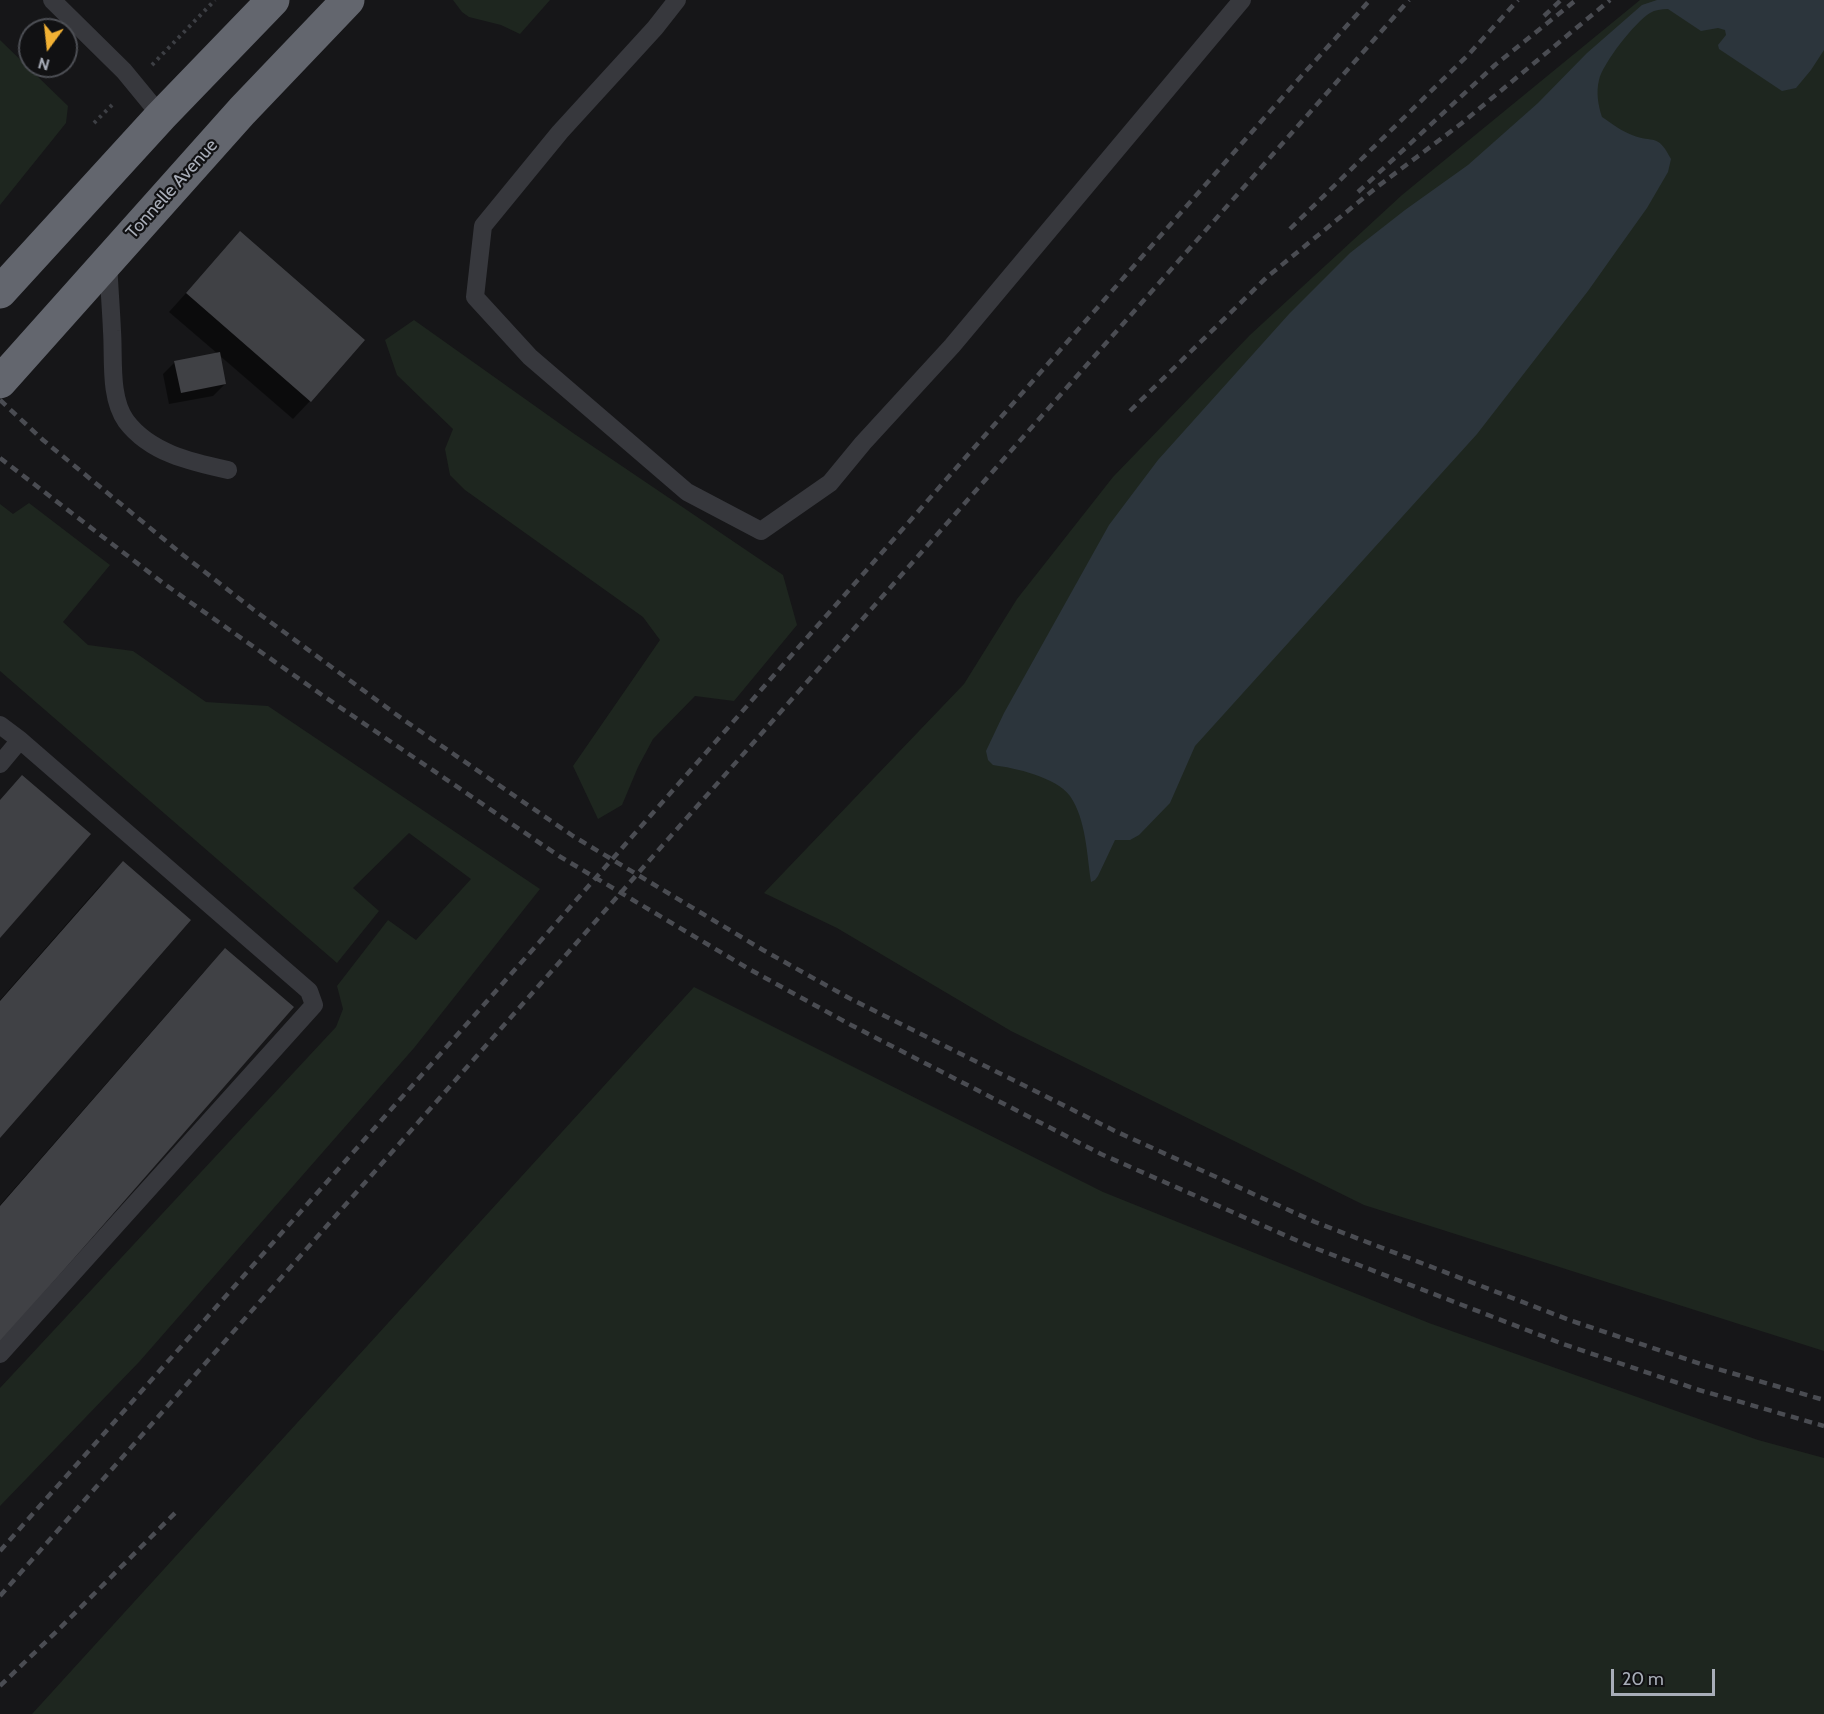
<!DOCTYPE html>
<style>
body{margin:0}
#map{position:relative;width:1824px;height:1714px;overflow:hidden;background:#161618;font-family:Cabin,sans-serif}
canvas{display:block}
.north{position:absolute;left:18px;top:18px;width:60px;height:60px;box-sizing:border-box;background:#111113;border:2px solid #4d4f55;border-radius:50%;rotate:195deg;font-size:16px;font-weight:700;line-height:24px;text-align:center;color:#a8adb8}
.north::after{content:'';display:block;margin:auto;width:21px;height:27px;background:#f2b134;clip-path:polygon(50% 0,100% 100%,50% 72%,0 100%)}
.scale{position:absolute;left:1611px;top:1669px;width:104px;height:27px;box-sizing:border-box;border:3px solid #a8adb8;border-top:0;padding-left:8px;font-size:18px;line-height:21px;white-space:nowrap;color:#a8adb8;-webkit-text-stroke:4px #111113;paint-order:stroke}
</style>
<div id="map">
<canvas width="1824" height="1714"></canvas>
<div class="north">N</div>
<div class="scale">20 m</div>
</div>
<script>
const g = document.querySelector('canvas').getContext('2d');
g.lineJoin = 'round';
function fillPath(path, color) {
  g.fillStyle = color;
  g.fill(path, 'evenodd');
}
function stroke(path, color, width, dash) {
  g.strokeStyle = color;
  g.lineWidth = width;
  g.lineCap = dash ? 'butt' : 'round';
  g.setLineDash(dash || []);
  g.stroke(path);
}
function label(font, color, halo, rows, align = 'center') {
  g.font = font + ' Cabin,sans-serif';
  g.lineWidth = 4.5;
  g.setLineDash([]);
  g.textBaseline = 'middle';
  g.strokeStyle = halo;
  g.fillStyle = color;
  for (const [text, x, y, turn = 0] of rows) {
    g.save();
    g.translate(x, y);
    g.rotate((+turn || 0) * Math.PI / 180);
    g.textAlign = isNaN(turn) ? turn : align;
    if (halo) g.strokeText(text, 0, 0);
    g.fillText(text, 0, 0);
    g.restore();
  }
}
fillPath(new Path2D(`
 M453,0H550L520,34L501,25L469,17L462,12Z
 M1640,0H1824V1351L1364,1205L1011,1031L837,928L764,893L964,684L1017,599L1113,477L1250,335L1402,195Z
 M0,40L68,106L66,123L0,205Z
 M414,320L573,433L783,575L797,625L734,701L695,696L653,739L638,767L622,805L598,819L573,766L660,640L643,617L465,490L450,475L445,449L453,429L397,375L385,340Z
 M29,503L110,565L63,622L88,645L133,651L206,702L268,706L540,889L414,1048L139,1362L0,1506V1388L336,1027L343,1009L337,986L388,920L416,940L471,879L409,833L353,888L379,911L337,963L0,671V504L13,514Z
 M694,987L1103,1192L1429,1323L1758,1440L1824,1458V1714H32Z`), '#1e261f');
fillPath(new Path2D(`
 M1657,0H1824V50L1811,70L1796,88L1782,91L1719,49L1718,45L1726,35L1725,30L1718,28L1701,31L1668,9C1661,9 1655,10 1650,13C1635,22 1603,63 1599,80C1596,92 1598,105 1602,117C1611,123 1621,131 1632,135C1654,144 1657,132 1671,159L1668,172L1647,208L1617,250L1588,291L1477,434L1195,746L1170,803L1139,835L1130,840H1115L1098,876L1095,880L1091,882C1087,855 1086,819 1070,796C1056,777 1015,768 993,765L988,760L986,751L1004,713L1109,525L1158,460L1289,314L1350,253L1405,210L1468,165L1538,103L1587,53L1642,5Z`), '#2c353c');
fillPath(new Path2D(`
 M240,233L310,401L293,419L219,355L225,384L213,396L169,404L163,374L175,362L218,354L169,312Z
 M123,863L0,1136V1000L99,887Z
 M225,950L0,1341V1205L202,974Z`), '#0007');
fillPath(new Path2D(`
 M240,231L365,340L311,402L186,293Z
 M220,352L226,384L181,393L174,361Z
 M22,775L91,834L0,938V800Z
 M123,861L191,920L0,1138V1001Z
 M225,948L294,1007L0,1343V1206Z`), '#404145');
stroke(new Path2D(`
 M152,65L215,0
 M94,123L115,102`), '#3d3f44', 4, [3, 4.5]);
stroke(new Path2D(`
 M52,0L124,71L161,116
 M677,0L655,28L560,132L483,226L475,297L530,357L687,492L761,531L830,483L863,443L952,346L1242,0
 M108,261C109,284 111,308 112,331C114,358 109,397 126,421C150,453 191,462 228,470
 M0,725L20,740L309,991L314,1005L0,1354
 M0,764L20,740`), '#37383d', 18);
stroke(new Path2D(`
 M0,292L161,116L273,0
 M0,382L242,111L348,0`), '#63666e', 33);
stroke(new Path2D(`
 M1544,16L1561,0
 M1358,192L1495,65L1576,0
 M1290,229L1469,54L1518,0
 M0,400L43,440L183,555L254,610L401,718L573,836L763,950L849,998L1115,1131L1315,1222L1572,1321L1704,1365L1824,1400
 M1130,411L1267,277L1377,187L1462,123L1610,0
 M0,458L163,583L322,695L559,856L749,969L851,1025L1101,1154L1307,1245L1563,1344L1699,1390L1824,1426
 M0,1551L535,947L1287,92L1370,0
 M0,1596L1409,0
 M0,1686L58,1630L177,1511`), '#4a4c52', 4.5, [8, 6]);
label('18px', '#a8adb8', '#111113', [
 ["Tonnelle Avenue",172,189,-48]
]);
</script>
